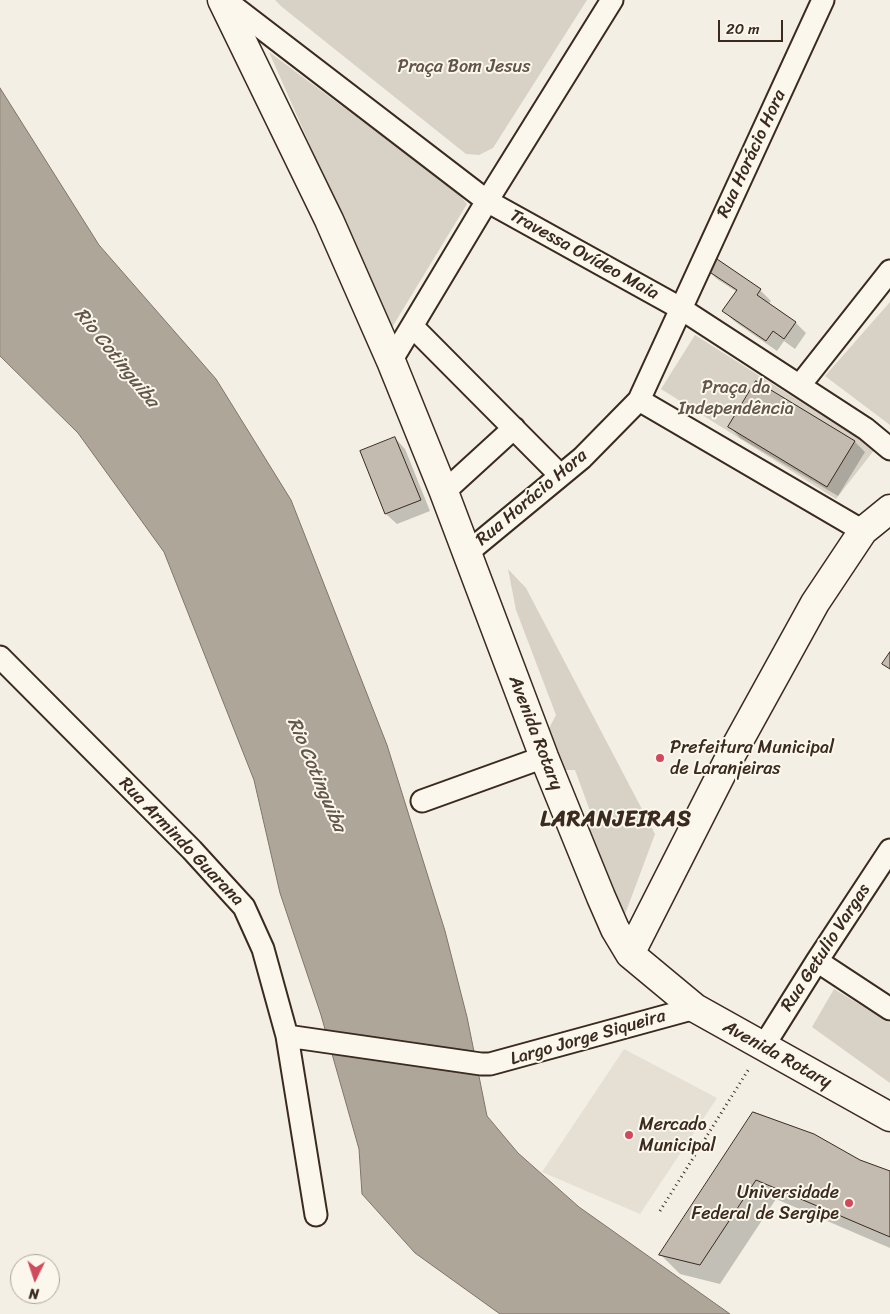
<!DOCTYPE html>
<meta charset="utf-8">
<style>
body{margin:0}
#map{position:relative;width:890px;height:1314px;overflow:hidden;background:#f3efe4;font-family:Sriracha,sans-serif}
canvas{display:block}
.north{position:absolute;left:10px;top:1254px;width:50px;height:50px;box-sizing:border-box;background:#fbf7ec;border:1px solid #aea59a;border-radius:50%;rotate:184deg;font-size:14px;font-weight:700;line-height:20px;text-align:center;color:#3b2a1e}
.north::after{content:'';display:block;margin:auto;width:18px;height:22px;background:#d1495b;clip-path:polygon(50% 0,100% 100%,50% 72%,0 100%)}
.scale{position:absolute;left:718px;top:20px;width:65px;height:22px;box-sizing:border-box;border:2px solid #3b2a1e;border-top:0;padding-left:6px;font-size:15px;line-height:18px;white-space:nowrap;color:#3b2a1e;-webkit-text-stroke:4px #fbf7ec;paint-order:stroke}
</style>
<div id="map">
<canvas width="890" height="1314"></canvas>
<div class="north">N</div>
<div class="scale">20 m</div>
</div>
<script>
const g = document.querySelector('canvas').getContext('2d');
g.lineJoin = 'round';
function fillPath(path, color) {
  g.fillStyle = color;
  g.fill(path, 'evenodd');
}
function stroke(path, color, width, dash) {
  g.strokeStyle = color;
  g.lineWidth = width;
  g.lineCap = dash ? 'butt' : 'round';
  g.setLineDash(dash || []);
  g.stroke(path);
}
function label(font, color, halo, rows, align = 'center') {
  g.font = font + ' Sriracha,sans-serif';
  g.lineWidth = 4;
  g.setLineDash([]);
  g.textBaseline = 'middle';
  g.strokeStyle = halo;
  g.fillStyle = color;
  for (const [text, x, y, turn = 0] of rows) {
    g.save();
    g.translate(x, y);
    g.rotate((+turn || 0) * Math.PI / 180);
    g.textAlign = isNaN(turn) ? turn : align;
    if (halo) g.strokeText(text, 0, 0);
    g.fillText(text, 0, 0);
    g.restore();
  }
}
fillPath(new Path2D(`
 M624,1049L717,1098L640,1214L542,1172Z`), '#e5dfd4');
fillPath(new Path2D(`
 M275,0H587L493,148L479,155L466,154L282,7Z
 M269,52L455,190L467,204L391,329Z
 M890,302V425L825,376Z
 M695,335L875,449L836,499L661,389Z
 M508,569L526,588L655,834L624,917L584,826L593,819L575,770H558L546,734L556,715L516,610Z
 M834,989L890,1023V1083L812,1027Z`), '#d8d1c6');
const water = new Path2D(`
 M0,88L99,245L216,379L291,500L387,745L445,931L467,1017L487,1116L518,1153L579,1207L730,1314H500L415,1253L362,1194L359,1149L321,1015L280,893L254,780L164,552L78,433L0,356Z`);
fillPath(water, '#afa69a');
stroke(water, '#817468', 1);
fillPath(new Path2D(`
 M714,258L760,290L771,301L768,304L796,323L806,333L795,349L784,341L777,351L734,321L724,311L737,292L717,279L707,269Z
 M730,427L855,442L865,452L838,496L740,438Z
 M395,438L405,449L430,511L397,524L386,514L361,452Z
 M754,1113L859,1161L890,1172V1248L776,1199L720,1284L680,1274L661,1255Z`), '#0003');
const building = new Path2D(`
 M714,257L761,289L757,295L796,322L784,339L773,331L766,341L722,311L737,290L705,269Z
 M756,381L855,441L827,487L728,427Z
 M395,437L421,500L385,514L360,451Z
 M890,652V669L882,664Z
 M753,1112L814,1134L860,1160L890,1171V1237L756,1180L700,1265L659,1255Z`);
fillPath(building, '#c3bbb0');
stroke(building, '#3b2a1e', 1);
const street = new Path2D(`
 M225,0L487,201L680,308L866,429L890,449
 M412,326L560,475
 M391,361L487,201L612,0
 M800,385L890,271
 M639,400L863,531
 M444,492L514,428
 M467,553L582,458L639,400L823,0
 M0,657L192,850L244,907L263,949L287,1036L316,1215
 M422,801L544,757
 M817,961L890,1009
 M287,1036L481,1064H490L695,1008
 M763,1047L817,961L890,850`);
const secondary = new Path2D(`
 M222,0L329,220L391,361L444,492L544,757L601,897L615,929L630,954L695,1008L890,1117
 M630,954L730,757L815,603L863,531L890,509`);
stroke(street, '#3b2a1e', 25);
stroke(secondary, '#3b2a1e', 31);
stroke(new Path2D(`
 M660,1211L750,1067`), '#3b2a1e', 3, [1, 4]);
stroke(street, '#fbf7ec', 21);
stroke(secondary, '#fbf7ec', 28);
for (const [x, y, r, color] of [
 [660,758,5,"#d1495b"],
 [629,1135,5,"#d1495b"],
 [849,1203,5,"#d1495b"]
]) {
  const dot = new Path2D();
  dot.arc(x, y, r, 0, 2 * Math.PI);
  g.fillStyle = color;
  g.fill(dot);
  stroke(dot, '#fbf7ec', 2);
}
label('18px', '#625448', '#fbf7ec', [
 ["Praça Bom Jesus",464,67],
 ["Praça da",736,388],
 ["Independência",736,409]
]);
label('18px', '#3b2a1e', '#fbf7ec', [
 ["Rua Horácio Hora",752,154,-65],
 ["Travessa Ovídeo Maia",584,255,29],
 ["Rua Horácio Hora",532,498,-40],
 ["Avenida Rotary",535,733,69],
 ["Rua Armindo Guarana",181,842,46],
 ["Rua Getulio Vargas",826,948,-57],
 ["Largo Jorge Siqueira",588,1038,-16],
 ["Avenida Rotary",777,1055,29]
]);
label('18px', '#3b2a1e', '#fbf7ec', [
 ["Prefeitura Municipal",670,748],
 ["de Laranjeiras",670,769],
 ["Mercado",639,1125],
 ["Municipal",639,1146],
 ["Universidade",839,1193,"right"],
 ["Federal de Sergipe",839,1214,"right"]
], 'left');
label('italic 19px', '#645549', '#fbf7ec', [
 ["Rio Cotinguiba",116,358,51],
 ["Rio Cotinguiba",316,775,67]
]);
g.letterSpacing = '1px';
label('bold 22px', '#3b2a1e', '#fbf7ec', [
 ["LARANJEIRAS",616,820]
]);
g.letterSpacing = '0px';
</script>
